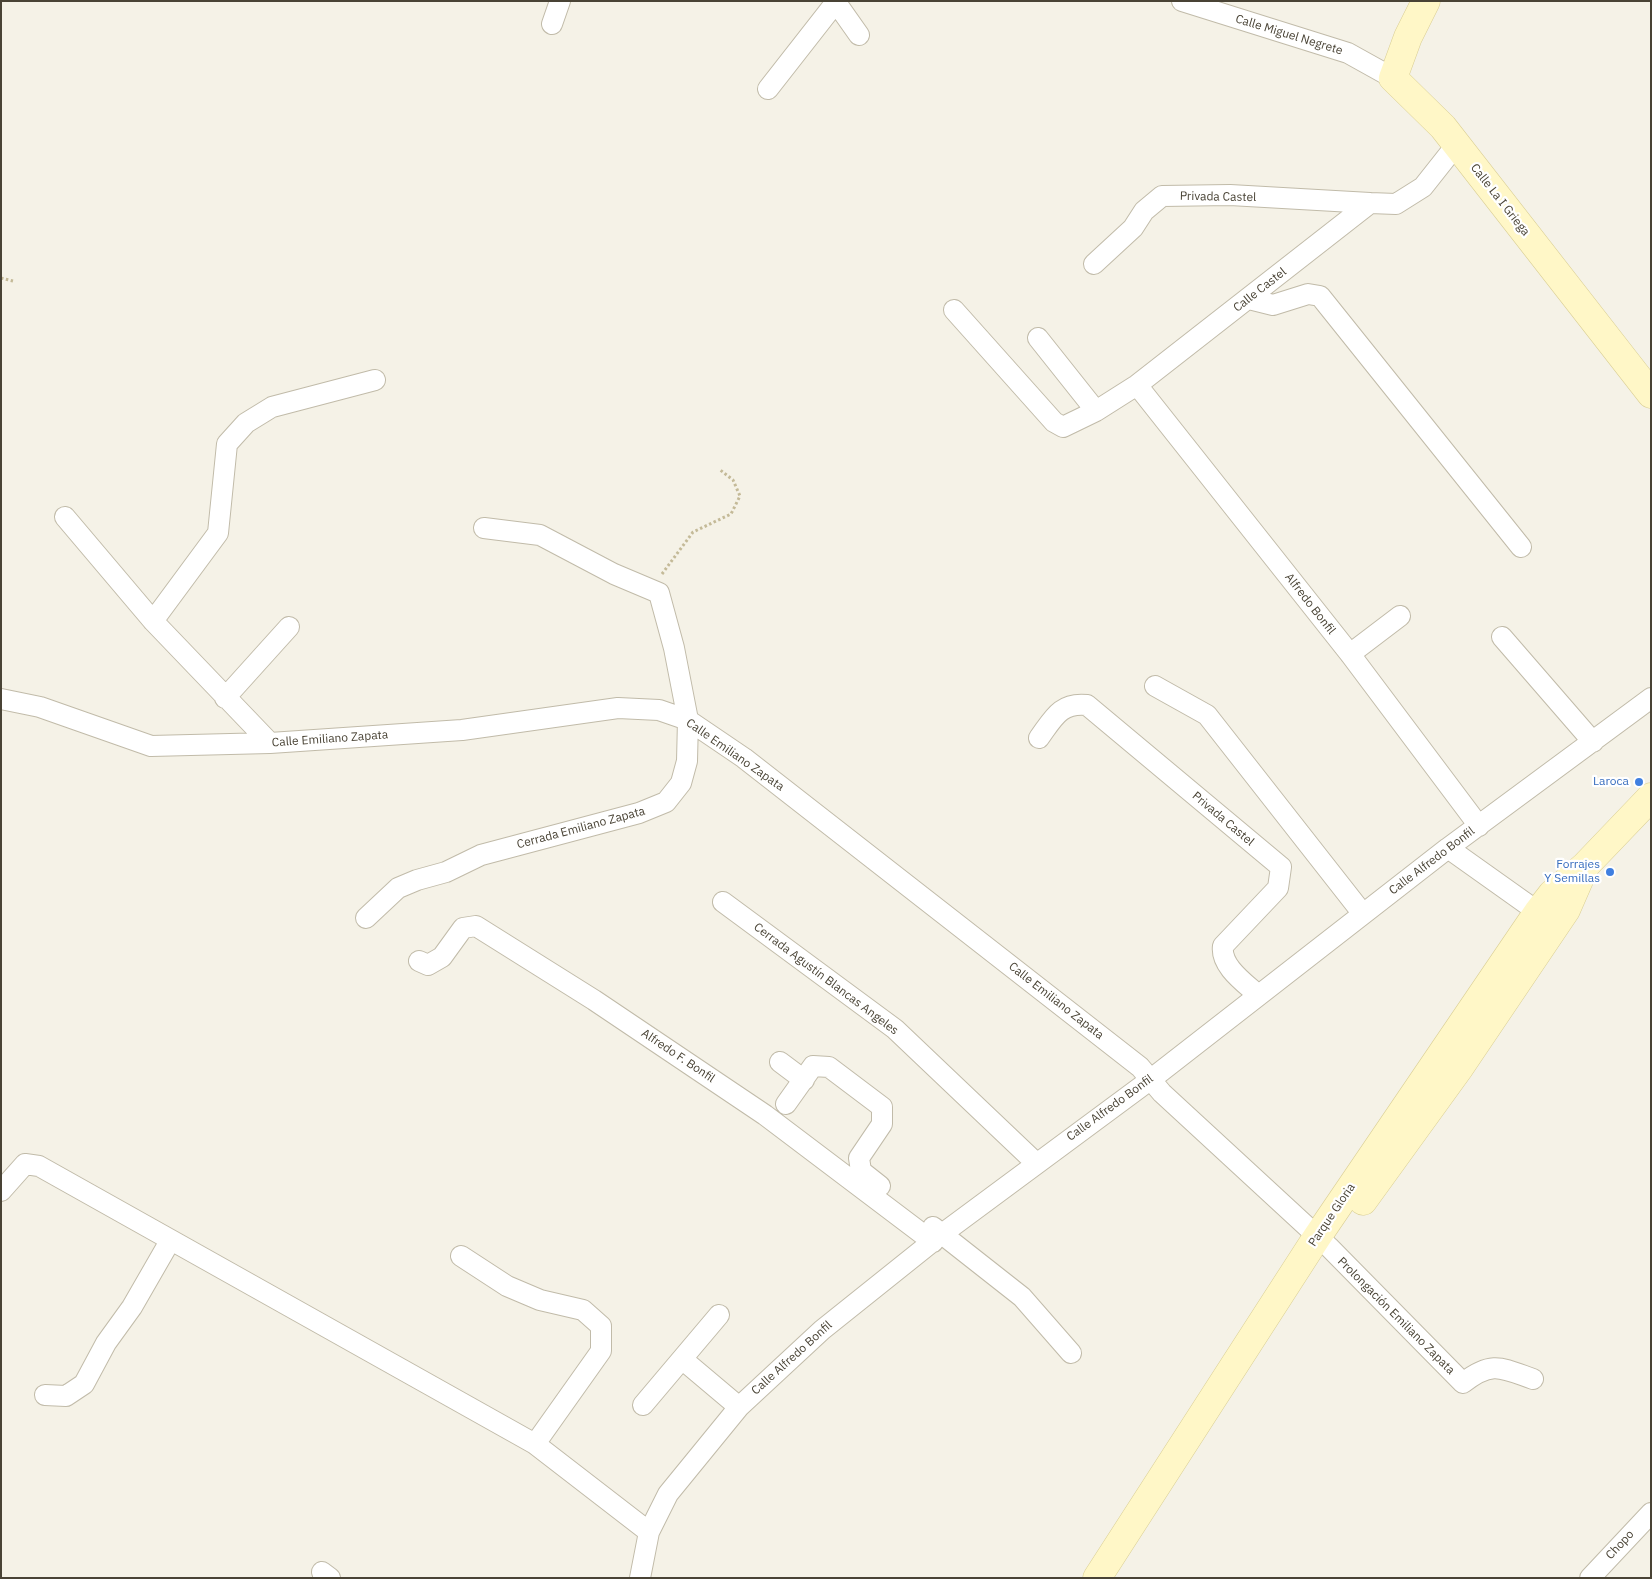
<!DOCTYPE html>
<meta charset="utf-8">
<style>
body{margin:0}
#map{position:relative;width:1652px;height:1579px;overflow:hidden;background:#f5f2e7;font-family:"IBM Plex Sans",sans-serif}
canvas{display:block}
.frame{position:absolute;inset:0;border:2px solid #494335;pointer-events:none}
</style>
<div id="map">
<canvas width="1652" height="1579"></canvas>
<div class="frame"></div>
</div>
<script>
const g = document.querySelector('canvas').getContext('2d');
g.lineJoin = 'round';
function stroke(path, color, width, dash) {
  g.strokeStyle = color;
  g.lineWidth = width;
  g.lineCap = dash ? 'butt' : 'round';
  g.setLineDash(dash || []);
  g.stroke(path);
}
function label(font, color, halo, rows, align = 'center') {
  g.font = font + ' "IBM Plex Sans",sans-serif';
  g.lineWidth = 4.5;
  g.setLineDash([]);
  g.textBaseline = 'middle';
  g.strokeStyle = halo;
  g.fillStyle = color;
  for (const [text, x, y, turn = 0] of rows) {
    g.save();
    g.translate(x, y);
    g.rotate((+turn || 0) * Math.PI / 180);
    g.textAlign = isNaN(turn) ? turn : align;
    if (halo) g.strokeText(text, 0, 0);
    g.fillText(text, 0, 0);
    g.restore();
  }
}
const street = new Path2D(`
 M835,1L859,35
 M1182,1L1348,53L1393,78
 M552,24L560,1
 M768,89L836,2
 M1094,264L1133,228L1144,211L1162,196L1230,195L1370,203
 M1249,299L1273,305L1308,294L1320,296L1521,547
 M954,310L1054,422L1063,427L1096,411L1137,385L1370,203L1396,204L1423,187L1457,144
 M1038,338L1096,411
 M1137,385L1350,654L1479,826
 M65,517L153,621L270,743
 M153,621L218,533L227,444L246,423L272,407L375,380
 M1502,637L1593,742
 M1350,654L1400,616
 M1155,686L1207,715L1363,914
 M225,698L289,627
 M1,699L40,707L151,746L270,743L462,730L618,708L659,710L688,720L744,758L1140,1067L1162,1093L1329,1247L1463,1383C1492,1360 1502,1368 1533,1379
 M1039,738C1053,719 1060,702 1087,705L1281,867L1278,888L1223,946C1220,966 1245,983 1258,995
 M1448,848L1538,912
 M723,902L895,1029L1036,1163
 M366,918L398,888L417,880L446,872L481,855L639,813L666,802L681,783L687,761L688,720L674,648L659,593L614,574L540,535L484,528
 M419,961L428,965L442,957L463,928L476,926L594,1000L765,1115L933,1242
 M780,1062L804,1080
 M786,1104L813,1066L829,1067L882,1107V1124L859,1158L861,1171L880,1186
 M1,1191L25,1164L39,1166L535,1444L649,1532
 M933,1227L1022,1297L1071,1353
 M461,1256L507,1286L540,1300L583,1310L601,1326V1351L535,1444
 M682,1359L739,1407
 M45,1395L66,1396L84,1384L106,1343L132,1307L170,1241
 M643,1405L719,1315
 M322,1572L330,1578
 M640,1578L649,1532L668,1494L739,1407L822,1330L942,1234L1150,1080L1448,848L1651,698
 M1590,1578L1651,1513`);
const secondary = new Path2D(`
 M1426,1L1408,37L1393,78L1443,127L1651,394
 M1363,1201L1460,1067L1566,910L1583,871
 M1097,1578L1317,1237L1538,912L1552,894L1585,866L1651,797`);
stroke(street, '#c1bba9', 22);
stroke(secondary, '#d9ce93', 29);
stroke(new Path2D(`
 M1,278L13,281
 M662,574L693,532L731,514L740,496L733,480L719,469`), '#c4ba98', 3, [2.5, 2.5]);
stroke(street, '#fff', 20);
stroke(secondary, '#fff7c7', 28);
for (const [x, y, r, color] of [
 [1639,782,5,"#3f7fe0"],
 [1610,872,5,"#3f7fe0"]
]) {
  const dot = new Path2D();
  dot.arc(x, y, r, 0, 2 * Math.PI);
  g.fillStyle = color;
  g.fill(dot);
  stroke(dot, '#fff', 2);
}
label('12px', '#494335', '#fff', [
 ["Calle Miguel Negrete",1289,35,17],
 ["Privada Castel",1218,197,1],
 ["Calle La I Griega",1500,200,52],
 ["Calle Castel",1260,290,-38],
 ["Alfredo Bonfil",1310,604,52],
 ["Calle Emiliano Zapata",330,739,-4],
 ["Calle Emiliano Zapata",735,755,35],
 ["Privada Castel",1223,819,40],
 ["Cerrada Emiliano Zapata",581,828,-15],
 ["Calle Alfredo Bonfil",1432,861,-37],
 ["Cerrada Agustín Blancas Angeles",826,979,37],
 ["Calle Emiliano Zapata",1056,1001,38],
 ["Alfredo F. Bonfil",678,1056,34],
 ["Calle Alfredo Bonfil",1110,1108,-36],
 ["Parque Gloria",1332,1215,-56],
 ["Prolongación Emiliano Zapata",1396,1316,45],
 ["Calle Alfredo Bonfil",792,1358,-42],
 ["Chopo",1620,1545,-47]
]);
label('12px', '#366cbe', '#fff', [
 ["Laroca",1629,782],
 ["Forrajes",1600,865],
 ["Y Semillas",1600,879]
], 'right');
</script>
